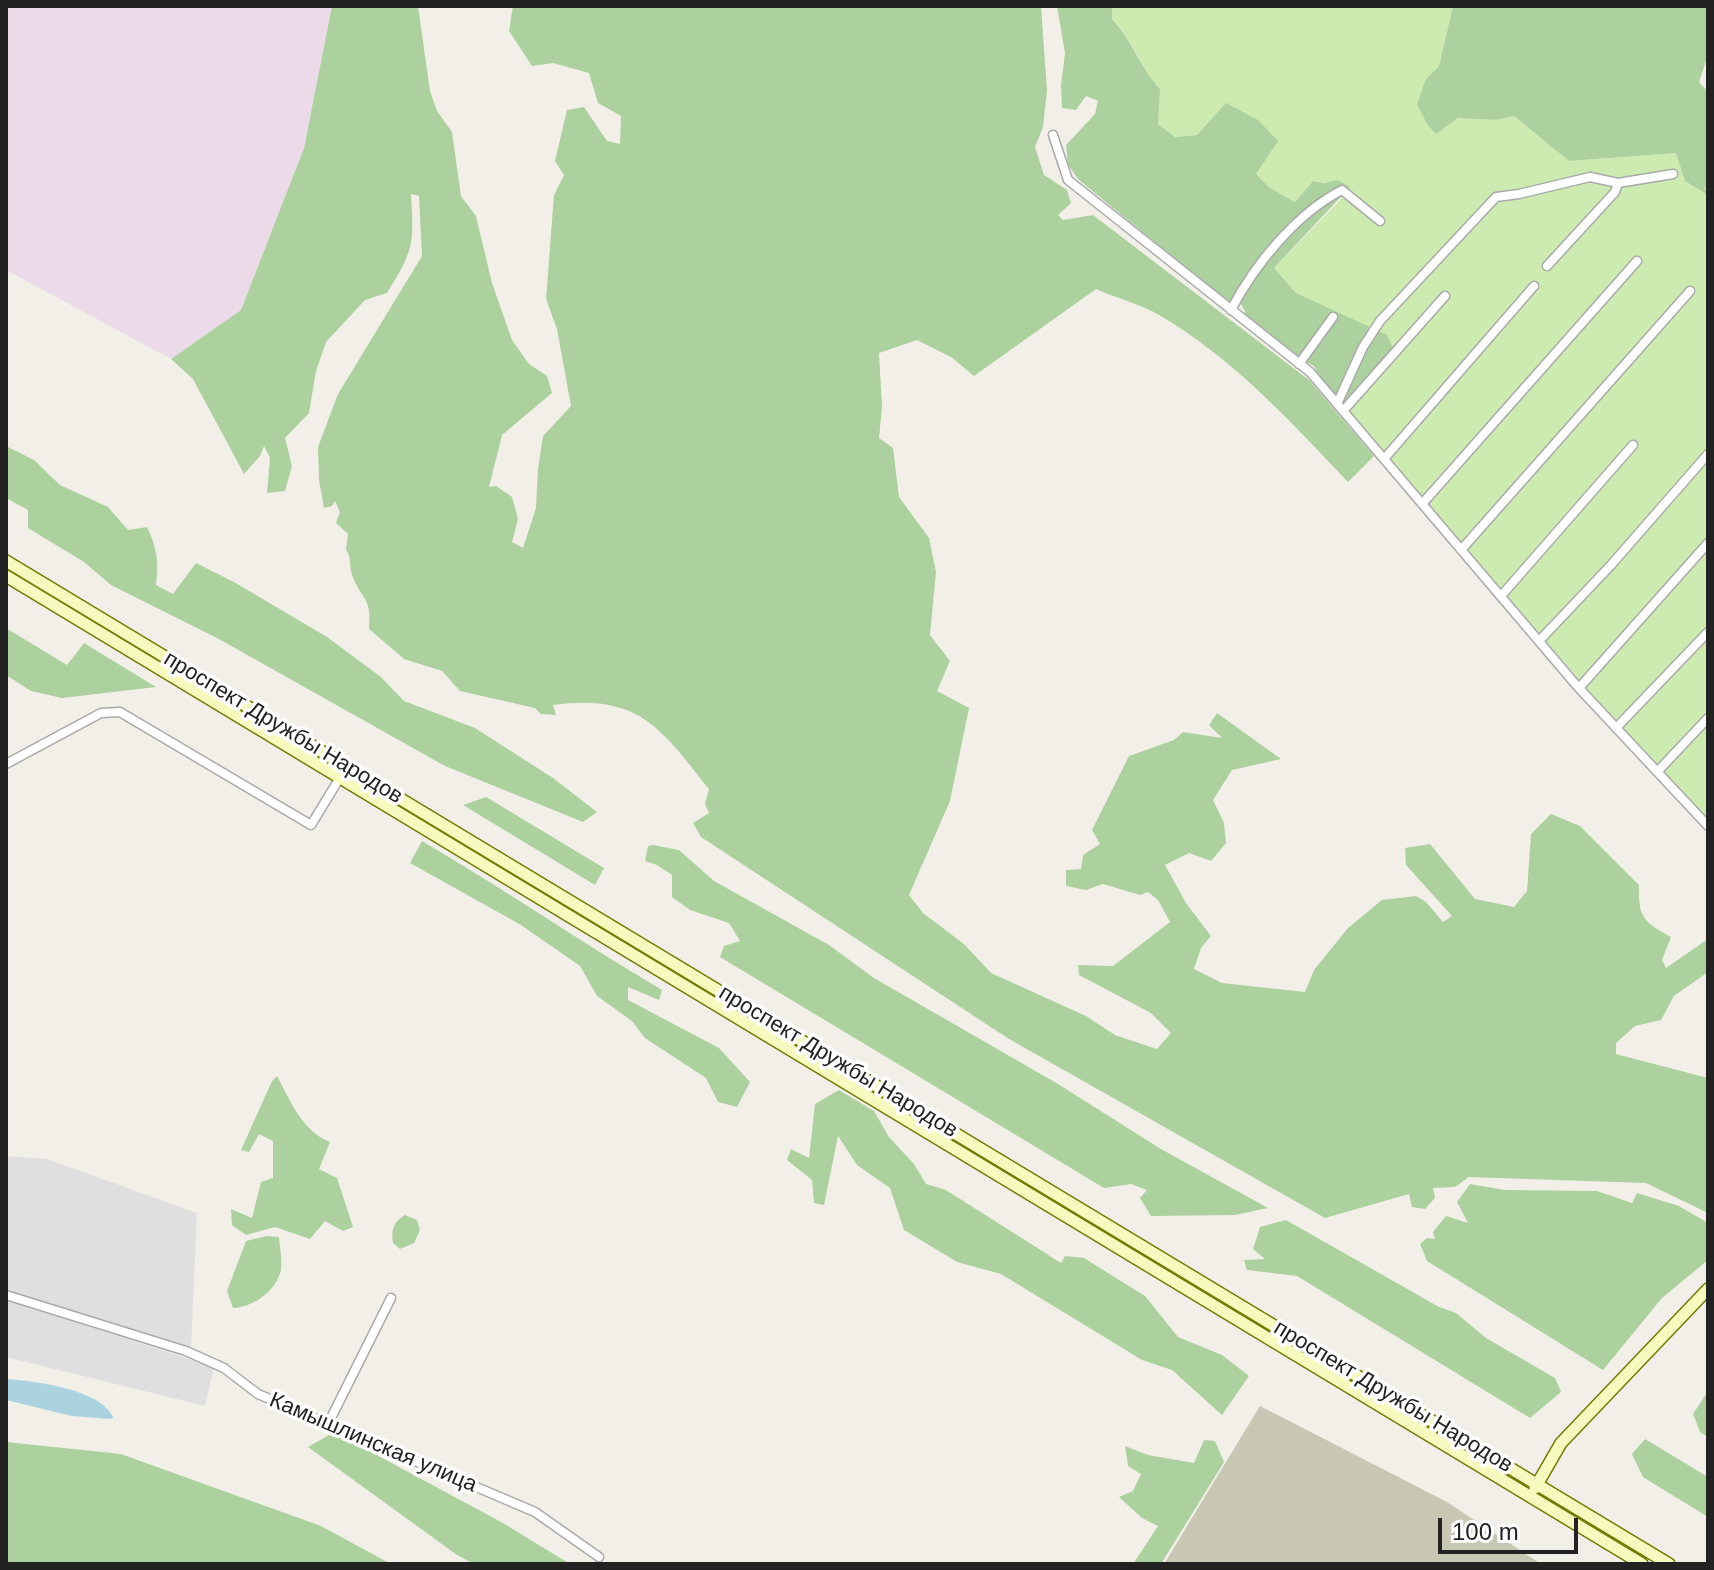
<!DOCTYPE html>
<meta charset="utf-8">
<style>
body{margin:0}
#map{position:relative;width:1714px;height:1570px;overflow:hidden;background:#f2efe9;font-family:Arial,sans-serif}
canvas{display:block}
.frame{position:absolute;inset:0;border:8px solid #222;pointer-events:none}
.scale{position:absolute;left:1438px;top:1518px;width:140px;height:36px;box-sizing:border-box;border:4px solid #222;border-top:0;padding-left:10px;font-size:24px;line-height:28px;white-space:nowrap;color:#222;-webkit-text-stroke:6px #fff;paint-order:stroke}
</style>
<div id="map">
<canvas width="1714" height="1570"></canvas>
<div class="frame"></div>
<div class="scale">100 m</div>
</div>
<script>
const g = document.querySelector('canvas').getContext('2d');
g.lineJoin = 'round';
function fillPath(path, color) {
  g.fillStyle = color;
  g.fill(path, 'evenodd');
}
function stroke(path, color, width, dash) {
  g.strokeStyle = color;
  g.lineWidth = width;
  g.lineCap = dash ? 'butt' : 'round';
  g.setLineDash(dash || []);
  g.stroke(path);
}
function label(font, color, halo, rows, align = 'center') {
  g.font = font + ' Arial,sans-serif';
  g.lineWidth = 7;
  g.setLineDash([]);
  g.textBaseline = 'middle';
  g.strokeStyle = halo;
  g.fillStyle = color;
  for (const [text, x, y, turn = 0] of rows) {
    g.save();
    g.translate(x, y);
    g.rotate((+turn || 0) * Math.PI / 180);
    g.textAlign = isNaN(turn) ? turn : align;
    if (halo) g.strokeText(text, 0, 0);
    g.fillText(text, 0, 0);
    g.restore();
  }
}
fillPath(new Path2D(`
 M6,1156L47,1159L197,1213L191,1347L6,1291Z
 M6,1300L214,1367L205,1406L6,1357Z`), '#e0dfdf');
fillPath(new Path2D(`
 M6,6H332L304,148L241,310L171,359L6,270Z`), '#ebdbe8');
fillPath(new Path2D(`
 M1260,1406L1447,1502L1541,1564H1164Z`), '#c7c7b4');
fillPath(new Path2D(`
 M1112,6H1453L1439,66L1426,79L1436,133L1458,118L1496,120L1514,116L1569,161L1676,153L1685,180L1708,195V830L1346,408L1338,315L1296,293L1274,268L1345,195L1338,180L1324,183L1313,181L1295,202L1270,188L1206,125L1197,135L1175,137L1158,124L1159,89C1140,66 1133,40 1112,19Z`), '#cdebb0');
fillPath(new Path2D(`
 M332,6H418L430,91L437,111L452,132L461,196L476,216L492,283L512,340L529,364L547,376L552,393L502,435L489,487L496,486L512,497L518,519L512,542L523,548L536,508L538,469L543,436L571,406L557,329L546,299L554,195L564,175L555,161L567,110L584,107L607,141L620,144L621,116L598,103L589,73L553,63L532,66L509,31L513,6H1041L1047,91L1043,127L1035,147L1044,175L1067,190L1071,203L1058,215L1063,220L1093,215L1309,380L1374,456L1348,482C1290,421 1233,358 1159,315C1140,304 1116,298 1096,289L974,376L951,357L917,340L879,353L882,407L879,438L893,448L899,497L929,538L936,572L930,635L950,661L937,691L969,708L950,801L909,895L923,913L964,944L991,973L1086,1016L1115,1035L1157,1049L1171,1033L1151,1013L1079,975L1078,965L1113,966L1170,922L1158,900L1148,892L1140,895L1103,884L1086,890L1066,886V870L1081,869L1083,855L1100,844L1092,830L1129,756L1174,740L1183,732L1222,738L1209,725L1217,713L1281,759L1232,770L1213,800L1224,823L1226,843L1211,861L1189,853L1165,865L1186,903L1211,936L1201,948L1194,969L1222,983L1305,992L1314,970L1348,928L1382,900L1416,896L1426,902L1443,922L1452,916L1406,865L1405,848L1430,844L1475,899L1514,907L1527,891L1531,834L1551,814L1580,826L1639,885C1638,918 1644,922 1671,937L1662,960L1666,968L1708,939V972L1674,996L1661,1020L1635,1026L1616,1043V1054L1708,1078V1213L1646,1183L1469,1177L1455,1187L1433,1188L1435,1198L1425,1209L1412,1207L1409,1194L1325,1218L1009,1039L701,837L693,823L709,813L705,804L709,789C661,728 638,693 553,705L556,715L541,714L535,708L460,691L442,671L404,659L369,629C372,597 362,601 352,575C349,566 352,558 346,550L348,534L336,523L340,512L335,501L332,506L324,508L319,480L318,447L338,394L422,256L419,196L411,194C414,244 414,250 387,293L365,300L326,342L316,371L309,413L285,438L292,466L285,491L267,493L270,458L264,446L260,456L244,474L193,379L171,359L241,310L304,148Z
 M1057,6H1112V19C1133,41 1139,66 1160,89L1158,124L1175,137L1197,135L1226,103L1258,120L1278,141L1256,174L1270,188L1295,202L1313,181L1324,183L1338,180L1350,187L1274,268L1296,293L1387,335L1395,353L1346,408L1319,377L1314,366L1297,357L1244,315L1245,311L1240,303H1229L1079,180L1068,165L1066,145L1095,114L1098,101L1086,96L1076,110L1062,108L1061,85L1065,53Z
 M1453,6H1708V55L1699,82L1708,92V186L1704,189L1708,190V195L1685,181L1676,153L1569,161L1514,116L1496,120L1458,118L1436,134L1427,124L1417,104L1426,79L1439,66Z
 M6,446L34,460L60,485L108,507L128,530L147,527C157,548 159,563 156,585L173,594L196,563L234,582L327,637L381,677L404,701L475,728L553,778L597,812L583,822L445,766L217,638L111,585L84,562L28,528V510L6,498Z
 M6,628L67,665L84,643L156,687L62,698L31,691L6,675Z
 M486,797L604,868L595,885L463,805Z
 M422,841C504,889 581,942 662,990L659,1000L628,987V1000L719,1048L750,1082L737,1107L718,1102L706,1078L645,1038L632,1021L597,996L580,966L521,925L410,863Z
 M653,845L679,850L714,881L829,945L874,978L1058,1084L1161,1149L1268,1208L1235,1215L1151,1216L1140,1198L1147,1190L1131,1184L1104,1188L720,957L724,946L740,941L729,923L690,910L672,897V875L657,865L645,861L648,846Z
 M277,1076C290,1100 302,1131 330,1142L319,1169L337,1178L353,1227L343,1231L325,1221L310,1239L275,1227L246,1235L232,1225L231,1209L252,1218L261,1182L273,1178V1141L259,1134L249,1152L241,1150L272,1081Z
 M839,1090L874,1111L889,1137L914,1164L926,1184L946,1190L1061,1263L1065,1256L1084,1258L1145,1296L1178,1337L1222,1355L1249,1376L1222,1415L1172,1370L1142,1360L1001,1274L957,1262L904,1230L890,1188L857,1165L838,1136L824,1205L814,1203L812,1180L787,1160L791,1149L809,1158L815,1104Z
 M1470,1184L1505,1190L1597,1191L1632,1203L1637,1193L1679,1206L1708,1223V1260L1662,1298L1603,1370L1427,1261L1420,1244L1427,1238L1435,1239L1433,1232L1446,1216L1468,1223L1457,1202Z
 M405,1215L417,1220L420,1230L414,1243L400,1249L393,1243C391,1230 393,1222 405,1215Z
 M1286,1220L1439,1307L1456,1313L1486,1338L1555,1378L1561,1392L1530,1418L1297,1276L1247,1270L1244,1260L1265,1259L1253,1249L1260,1227Z
 M267,1236L279,1237C280,1247 282,1260 281,1270C276,1291 254,1307 233,1308L227,1291L246,1241Z
 M1708,1391V1437L1700,1432L1693,1414Z
 M334,1432L503,1523L570,1564H474L457,1555L308,1447Z
 M1645,1439L1708,1477V1517L1643,1477L1632,1454Z
 M1204,1440L1215,1441L1224,1462L1161,1564H1133L1158,1526L1142,1518L1119,1497L1133,1491L1141,1474L1128,1466L1125,1446L1148,1455L1194,1463Z
 M6,1442L121,1454L321,1526L391,1564H6Z`), '#add19e');
fillPath(new Path2D(`
 M6,1379C34,1381 100,1389 113,1417L111,1419L72,1416L6,1400Z`), '#aad3df');
const street = new Path2D(`
 M1053,135L1068,180L1310,372L1577,686L1708,826
 M1547,266L1615,192L1618,183
 M1231,310C1255,264 1296,214 1342,190L1380,221
 M1299,364L1333,317
 M1337,404L1363,347L1380,321L1496,197L1519,194L1590,177L1618,183L1673,174
 M1343,411L1445,296
 M1384,459L1534,286
 M1422,504L1637,261
 M1461,550L1690,291
 M1501,596L1633,445
 M1539,641L1611,565L1708,454
 M1579,688L1708,543
 M1616,728L1708,632
 M6,764L101,713L120,712L311,825L347,766
 M1658,771L1708,718
 M6,1295L186,1351L224,1368L258,1394L535,1512L599,1557
 M328,1424L391,1298`);
const secondary = new Path2D(`
 M6,561L1669,1564
 M6,576L1642,1564
 M1535,1488L1561,1443L1708,1289`);
stroke(street, '#a9a9a9', 11);
stroke(secondary, '#707d05', 14);
stroke(street, '#fff', 8);
stroke(secondary, '#f7fabf', 11);
label('22px', '#222', '#fff', [
 ["проспект Дружбы Народов",283,728,31],
 ["проспект Дружбы Народов",838,1062,31],
 ["проспект Дружбы Народов",1393,1397,31],
 ["Камышлинская улица",373,1443,23]
]);
</script>
